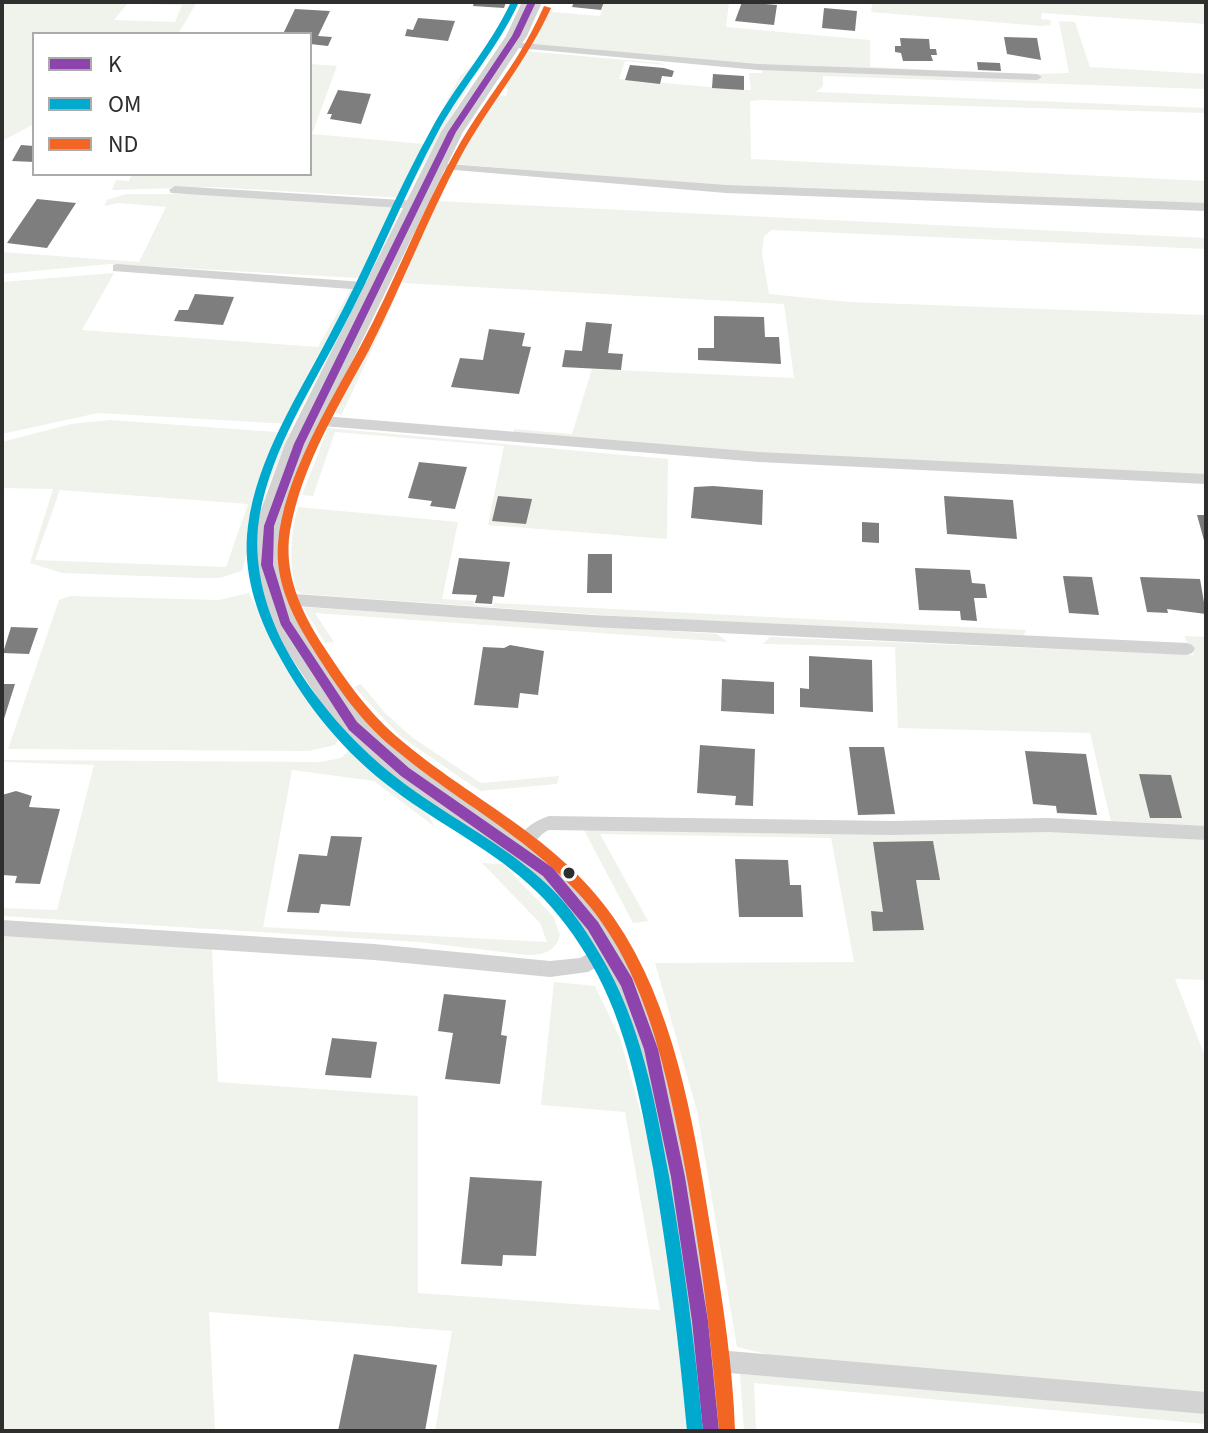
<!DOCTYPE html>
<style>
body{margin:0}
#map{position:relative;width:1208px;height:1433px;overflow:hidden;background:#fff;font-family:"Source Sans 3",sans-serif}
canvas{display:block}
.frame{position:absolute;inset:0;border:4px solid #2e2e2e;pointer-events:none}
.legend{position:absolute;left:32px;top:32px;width:280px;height:144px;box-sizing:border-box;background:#fff;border:2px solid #ababab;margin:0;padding:10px 14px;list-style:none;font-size:24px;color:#2e2e2e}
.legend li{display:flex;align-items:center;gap:16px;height:40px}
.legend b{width:40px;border:2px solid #ababab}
</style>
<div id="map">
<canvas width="1208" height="1433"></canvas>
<div class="frame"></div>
<ul class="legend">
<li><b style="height:10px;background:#8e44ad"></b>K</li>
<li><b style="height:10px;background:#00a9ce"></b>OM</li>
<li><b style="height:10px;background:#f26522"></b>ND</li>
</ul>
</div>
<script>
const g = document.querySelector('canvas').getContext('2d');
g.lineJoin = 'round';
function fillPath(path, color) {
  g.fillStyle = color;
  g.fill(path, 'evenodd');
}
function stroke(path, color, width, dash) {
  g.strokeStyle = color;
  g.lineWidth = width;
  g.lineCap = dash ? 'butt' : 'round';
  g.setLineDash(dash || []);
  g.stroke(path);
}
fillPath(new Path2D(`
 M2,2H197L178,34H34V124L2,141ZM128,3L181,5H182L175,22L114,20Z
 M604,2H729L726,27L870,40V67L1001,73L768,66L528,44L550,7H553L552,12L600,16Z
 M873,2H1206V24L1042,13L1041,19L1050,20L1051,25L1042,26L871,12Z
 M1059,21L1075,22L1090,67L1206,74V89L823,76V86L816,92L1206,108V113L760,100L750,101L751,159L1206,181V205L716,185L454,164L467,135H472L477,125L473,123L491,94L506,96L508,89L495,88L524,51L661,63L665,65L625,61L619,79L744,90H751L749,73H762V70L1035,79L1039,77L1038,74L1069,73Z
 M476,62H483L404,198L211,187L112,190L116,180L129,181L132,174H310V64L337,66L312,134L424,144L460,76Z
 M126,194H230L392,206L399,211L368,274L357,278L110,264L2,274V252L139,262L166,207L118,203L104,206L107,200Z
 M436,201L1206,238V249L772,230L764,236L762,254L769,294L849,302L1206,315V476L729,451L514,434V429L572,434L592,369L794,378L784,304L403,283L400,281Z
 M114,273L82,330L318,347L351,289L356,298L297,416L290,424L98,413L2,434V282Z
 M398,293L342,414H335L393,295Z
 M110,420L290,433L261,504L242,571L219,578H199L62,573L30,563L53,489L2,488V442L71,424ZM60,490L248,504L226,567L35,560Z
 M328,428L668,459L667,539L488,525L504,446L335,432L313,496L302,495Z
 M298,507L458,522L442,599L474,601V605L493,606L494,603L1026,630L1023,637L787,628L302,594L296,590C289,562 290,535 298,507Z
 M249,593L289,666L341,734L335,745L309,751L8,749L59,600L70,596L219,600Z
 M303,607L717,634L728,642L315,613L334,642L325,643Z
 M1184,636L1206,637V827L1111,822L1090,733L898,728L895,647L763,644L770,637L1194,655Z
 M361,684L384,712L413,738L481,783L559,776L557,784L480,791L400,736L354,687Z
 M354,746L425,806L434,826L374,781L292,770L263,927L547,942L540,923L482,863L503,864L553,916L560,935C556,952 543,955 527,955L419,942L2,916V908L57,910L94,765L3,762L4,760L321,762L341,758Z
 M584,830L1082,832L1206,838V980L1175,979L1206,1059V1394L779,1357L737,1347L697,1111L655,963L854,962L831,838L600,834L648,921L633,923Z
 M2,936L212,949L218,1082L418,1096V1293L660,1310L625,1112L541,1105L554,982L595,986L620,1038L643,1121L648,1120L678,1309L689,1431H435L452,1331L209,1312L215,1431H2Z
 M740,1374L1206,1411V1424L754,1383L756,1431H744Z`), '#eff3ec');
fillPath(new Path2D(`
 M474,2H506L504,8L473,6Z
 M574,2H604L601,10L572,7Z
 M742,2L777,5L774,25L735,21Z
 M824,8L857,11L855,31L822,28Z
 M295,9L330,11L318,36L332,37L328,46L310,44V34H283Z
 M418,18L455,21L448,41L405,36L407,29L413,30Z
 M1004,37L1037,38L1041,60L1007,54Z
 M900,38L929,39L930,49H936L937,55H931L933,61H903L901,53L895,52V46H901Z
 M977,62L1000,63L1001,71L978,70Z
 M630,65L664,68L674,71L672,77L662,76L660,84L625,80Z
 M713,74L744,76V90L712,88Z
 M338,90L371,94L361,124L330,119L332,114H327Z
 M21,145L34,146V162L12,161Z
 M37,199L76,203L47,248L7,243Z
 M195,294L234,297L223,325L174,321L179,310H188Z
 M714,316L764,317L765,337H779L781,364L698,360V348H714Z
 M586,322L612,324L608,353L623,354L621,370L562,367L565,350L582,351Z
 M489,329L525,333L522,346L531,347L519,394L451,387L460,358L483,360Z
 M419,462L467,467L455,509L430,506L432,501L408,498Z
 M713,486L763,490L762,525L691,518L694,487Z
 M498,496L532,499L526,524L492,521Z
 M944,496L1013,500L1017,539L947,534Z
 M1197,515H1206V544H1205Z
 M862,522L879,523V543L862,542Z
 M588,554H612V593H587Z
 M459,558L510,562L504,597L493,596L492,604L475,603L477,595L452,594Z
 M915,568L970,570L972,583L985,584L987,598H974L977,621L961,620L960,611L919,610Z
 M1063,576L1092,577L1099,615L1069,613Z
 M1140,577L1200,579L1206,614L1167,609L1168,613L1147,612Z
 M11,627L38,628L29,654L3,653Z
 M510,645L544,651L538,695L520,693L518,708L474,705L483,647L504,648Z
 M809,656L872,660L873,712L800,707V688L809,689Z
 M722,679L774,682V714L721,711Z
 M2,684H15L3,722L2,721Z
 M700,745L755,749L753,806L735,805L736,796L697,793Z
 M849,747H884L895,814L858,815Z
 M1025,751L1086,754L1097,815L1057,813L1056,806L1033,804Z
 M1139,774L1171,775L1182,818H1150Z
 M16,791L32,796L29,807L60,809L40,884L15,883L17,876L2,875V795Z
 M331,836L362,837L350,906L321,904L319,913L287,912L299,854L327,856Z
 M933,841L940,880H916L924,930L873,931L871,911L883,912L873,842Z
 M735,859L788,860L790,885H801L803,917H739Z
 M444,994L506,1000L501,1035L507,1036L500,1084L445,1079L453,1033L438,1031Z
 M332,1038L377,1042L371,1078L325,1075Z
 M470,1177L542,1181L536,1256L503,1255L502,1266L461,1264Z
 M354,1354L437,1365L425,1431H338Z`), '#7e7e7e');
fillPath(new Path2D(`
 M511,42L758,64L1037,74L1042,77L1037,80L758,70L507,47L506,45Z
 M435,163L726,185L1206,203V211L726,193L431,168L429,166Z
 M175,186L417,201L423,205L417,209L171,193L169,190Z
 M117,264L377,283L383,287L377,291L113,271V265Z
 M311,415L759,452L1206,474V484L759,462L311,425L304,420Z
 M295,594L592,615L1187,643L1192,645L1195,649L1192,653L1187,655L592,627L295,606L276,610L268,604L271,600Z
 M549,816L892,821L1049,818L1206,826V840L1049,832L892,835L549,830C536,835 532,852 519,857L513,854L510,849C520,832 531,822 549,816Z
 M2,920L374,944L550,961L580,958L608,943L614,945L617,951L614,957L588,972L550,977L374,960L2,936Z
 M706,1349L1206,1392V1414L706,1371L699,1367L695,1360L699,1353Z`), '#d3d3d3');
fillPath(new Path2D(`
 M522,2H542L527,36L463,132L312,444L284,526L281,565L298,619L365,716L417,762L560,861L606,915L640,971L669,1049L690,1141L716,1285L733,1431H689L679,1321L658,1177L638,1072L612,992L573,926L536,883L490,847L394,782L342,735L274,631L258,594L252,565L255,526L285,444L441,132L506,36Z`), '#d3d3d3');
fillPath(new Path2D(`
 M528,2H536L520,36L456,132L304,444L274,526L273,565L290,621L357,722L409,768L553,868L598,922L632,978L658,1049L685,1177L708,1321L719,1431H703L692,1321L671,1177L644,1049L621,986L588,930L543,876L401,776L349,730L281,625L261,565L264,526L294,444L448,132L512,36Z`), '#8e44ad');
fillPath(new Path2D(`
 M511,2H519C498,48 464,85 440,128C403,196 375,269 338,337C307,396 266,459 258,527C254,568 266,611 285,647C313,698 351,742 397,778C443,814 496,839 540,878C565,899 584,927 601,956C641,1023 655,1101 669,1176C684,1261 695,1346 703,1431H687C679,1343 668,1255 653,1168C640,1098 627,1025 591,963C576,937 558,912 536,891C494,850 440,825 394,790C345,754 306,706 277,652C256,614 242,570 248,526C257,457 298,396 329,336C366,268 394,196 432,128C456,84 490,47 511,2Z`), '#00a9ce');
fillPath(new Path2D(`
 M544,6L551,8C527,61 489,105 461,156C427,219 402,286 369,350C338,407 301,466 290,531C283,573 301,612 324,647C345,679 367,711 396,736C476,805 568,840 625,935C680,1026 696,1139 713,1243C723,1304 733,1368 735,1431L719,1430C711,1337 700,1244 682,1152C668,1082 653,1011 618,948C567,855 470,813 392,747C358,719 333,681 310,644C291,614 275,580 278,544C283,478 329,405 360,347C394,284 419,216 454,154C472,120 496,90 517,57C527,41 536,24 544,6Z`), '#f26522');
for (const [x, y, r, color] of [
 [569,873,7,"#2e2e2e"]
]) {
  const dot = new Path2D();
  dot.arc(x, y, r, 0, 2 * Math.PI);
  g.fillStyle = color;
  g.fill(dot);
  stroke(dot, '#fff', 3);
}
</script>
